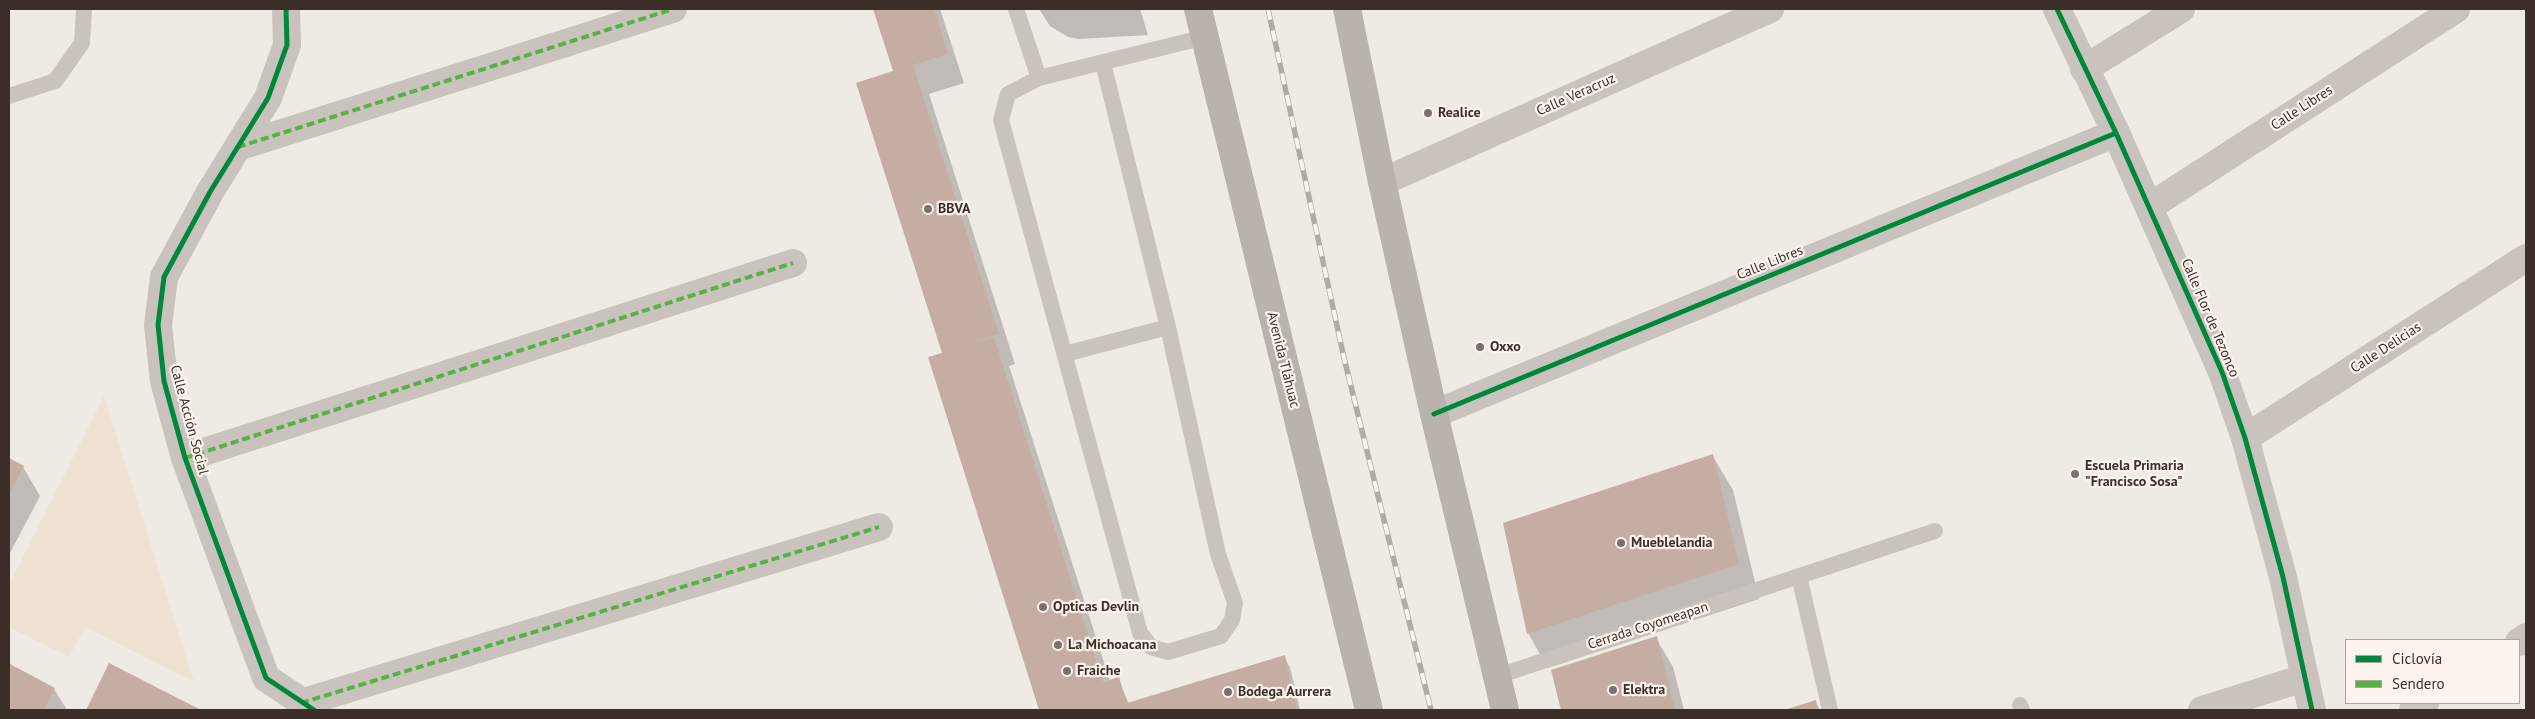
<!DOCTYPE html>
<meta charset="utf-8">
<style>
body{margin:0}
#map{position:relative;width:2535px;height:719px;overflow:hidden;background:#f0eae4;font-family:"PT Sans",sans-serif}
canvas{display:block}
.frame{position:absolute;inset:0;border:10px solid #3c2f2a;pointer-events:none}
.legend{position:absolute;left:2345px;top:639px;width:175px;height:65px;box-sizing:border-box;background:#fcf4ec;border:1px solid #afa59e;margin:0;padding:6px 9px;list-style:none;font-size:15px;color:#3c2f2a}
.legend li{display:flex;align-items:center;gap:10px;height:25px}
.legend b{width:25px;border:1px solid #afa59e}
</style>
<div id="map">
<canvas width="2535" height="719"></canvas>
<div class="frame"></div>
<ul class="legend">
<li><b style="height:6px;background:#00873e"></b>Ciclovía</li>
<li><b style="height:6px;background:#57b246"></b>Sendero</li>
</ul>
</div>
<script>
const g = document.querySelector('canvas').getContext('2d');
g.lineJoin = 'round';
function fillPath(path, color) {
  g.fillStyle = color;
  g.fill(path, 'evenodd');
}
function stroke(path, color, width, dash) {
  g.strokeStyle = color;
  g.lineWidth = width;
  g.lineCap = dash ? 'butt' : 'round';
  g.setLineDash(dash || []);
  g.stroke(path);
}
function label(font, color, halo, rows, align = 'center') {
  g.font = font + ' "PT Sans",sans-serif';
  g.lineWidth = 4.5;
  g.setLineDash([]);
  g.textBaseline = 'middle';
  g.strokeStyle = halo;
  g.fillStyle = color;
  for (const [text, x, y, turn = 0] of rows) {
    g.save();
    g.translate(x, y);
    g.rotate((+turn || 0) * Math.PI / 180);
    g.textAlign = isNaN(turn) ? turn : align;
    if (halo) g.strokeText(text, 0, 0);
    g.fillText(text, 0, 0);
    g.restore();
  }
}
fillPath(new Path2D(`
 M104,396L194,682L85,627L69,657L9,627V585Z`), '#efe2d3');
fillPath(new Path2D(`
 M874,9H940L964,83L929,94L1015,364L1009,366L1110,681L1118,679L1129,704L1284,657L1290,667L1300,710H1040L929,358L944,354L894,72Z
 M1039,9H1140L1148,35L1079,39L1068,37L1050,26Z
 M1712,455L1733,490L1759,599L1548,668L1528,633Z
 M9,459L23,467L40,496L9,555Z
 M1656,638L1673,667L1684,710H1562L1553,671Z
 M110,665L198,710H87Z
 M10,666L54,689L67,710H9Z
 M1815,701L1820,710H1787Z`), '#0003');
fillPath(new Path2D(`
 M873,9H934L948,54L913,65L999,334L969,344L994,337L1103,682L1119,677L1127,703L1285,655L1297,710H1039L928,357L942,353L856,83L893,71Z
 M1713,454L1739,564L1527,634L1503,523Z
 M9,458L24,466L9,495Z
 M1657,636L1675,710H1561L1551,670Z
 M109,663L201,710H86Z
 M10,664L55,688L44,710H9Z
 M1816,700L1818,710H1784Z`), '#c5ada4');
stroke(new Path2D(`
 M1016,9L1039,78
 M1103,63L1168,327L1218,554L1235,603L1232,620L1221,636L1168,652L1151,647L1140,633L1001,120L1008,94L1039,78L1205,37
 M9,96L55,81L82,43L84,9
 M1065,354L1168,327
 M1799,576L1830,710
 M1498,676L1935,531
 M2020,705L2022,710`), '#cac2bc', 16);
stroke(new Path2D(`
 M286,9L287,45L268,98L210,192L164,277L158,325L164,381L185,458L266,678L314,710
 M2084,69L2181,9
 M238,147L673,9
 M1382,182L1770,9
 M2149,207L2456,9
 M1434,414L2116,133
 M2245,438L2526,258
 M185,458L793,263
 M2519,642L2526,637
 M301,703L879,527
 M2202,710L2304,678
 M2413,710L2425,703`), '#cac2bc', 28);
stroke(new Path2D(`
 M2057,9L2116,133L2222,372L2245,438L2283,577L2312,710`), '#cac2bc', 28);
stroke(new Path2D(`
 M1198,9L1369,710
 M1347,9L1382,182L1434,414L1505,710`), '#bab2ad', 28);
const rail = new Path2D(`
 M1268,9L1344,358L1431,710`);
stroke(rail, '#b1aba7', 5.5);
stroke(rail, '#fcf4ec', 4, [11]);
stroke(new Path2D(`
 M238,147L673,9
 M185,458L793,263
 M301,703L879,527`), '#57b246', 4, [8, 4]);
stroke(new Path2D(`
 M286,9L287,45L268,98L210,192L164,277L158,325L164,381L185,458L266,678L314,710
 M2057,9L2116,133L2222,372L2245,438L2283,577L2312,710
 M1434,414L2116,133`), '#00873e', 5);
for (const [x, y, r, color] of [
 [1428,113,5,"#7b706b"],
 [928,209,5,"#7b706b"],
 [1480,347,5,"#7b706b"],
 [2075,474,5,"#7b706b"],
 [1621,543,5,"#7b706b"],
 [1043,607,5,"#7b706b"],
 [1058,645,5,"#7b706b"],
 [1067,671,5,"#7b706b"],
 [1613,690,5,"#7b706b"],
 [1228,692,5,"#7b706b"]
]) {
  const dot = new Path2D();
  dot.arc(x, y, r, 0, 2 * Math.PI);
  g.fillStyle = color;
  g.fill(dot);
  stroke(dot, '#fcf4ec', 2);
}
label('14px', '#3c2f2a', '#fcf4ec', [
 ["Calle Veracruz",1576,95,-24],
 ["Calle Libres",2302,108,-33],
 ["Calle Libres",1770,263,-22],
 ["Calle Flor de Tezonco",2210,318,67],
 ["Calle Delicias",2386,348,-33],
 ["Avenida Tláhuac",1283,360,76],
 ["Calle Acción Social",189,420,75],
 ["Cerrada Coyomeapan",1648,626,-18]
]);
label('bold 14px', '#3c2f2a', '#fcf4ec', [
 ["Realice",1438,113],
 ["BBVA",938,209],
 ["Oxxo",1490,347],
 ["Escuela Primaria",2085,466],
 ["\"Francisco Sosa\"",2085,482],
 ["Mueblelandia",1631,543],
 ["Opticas Devlin",1053,607],
 ["La Michoacana",1068,645],
 ["Fraiche",1077,671],
 ["Elektra",1623,690],
 ["Bodega Aurrera",1238,692]
], 'left');
</script>
